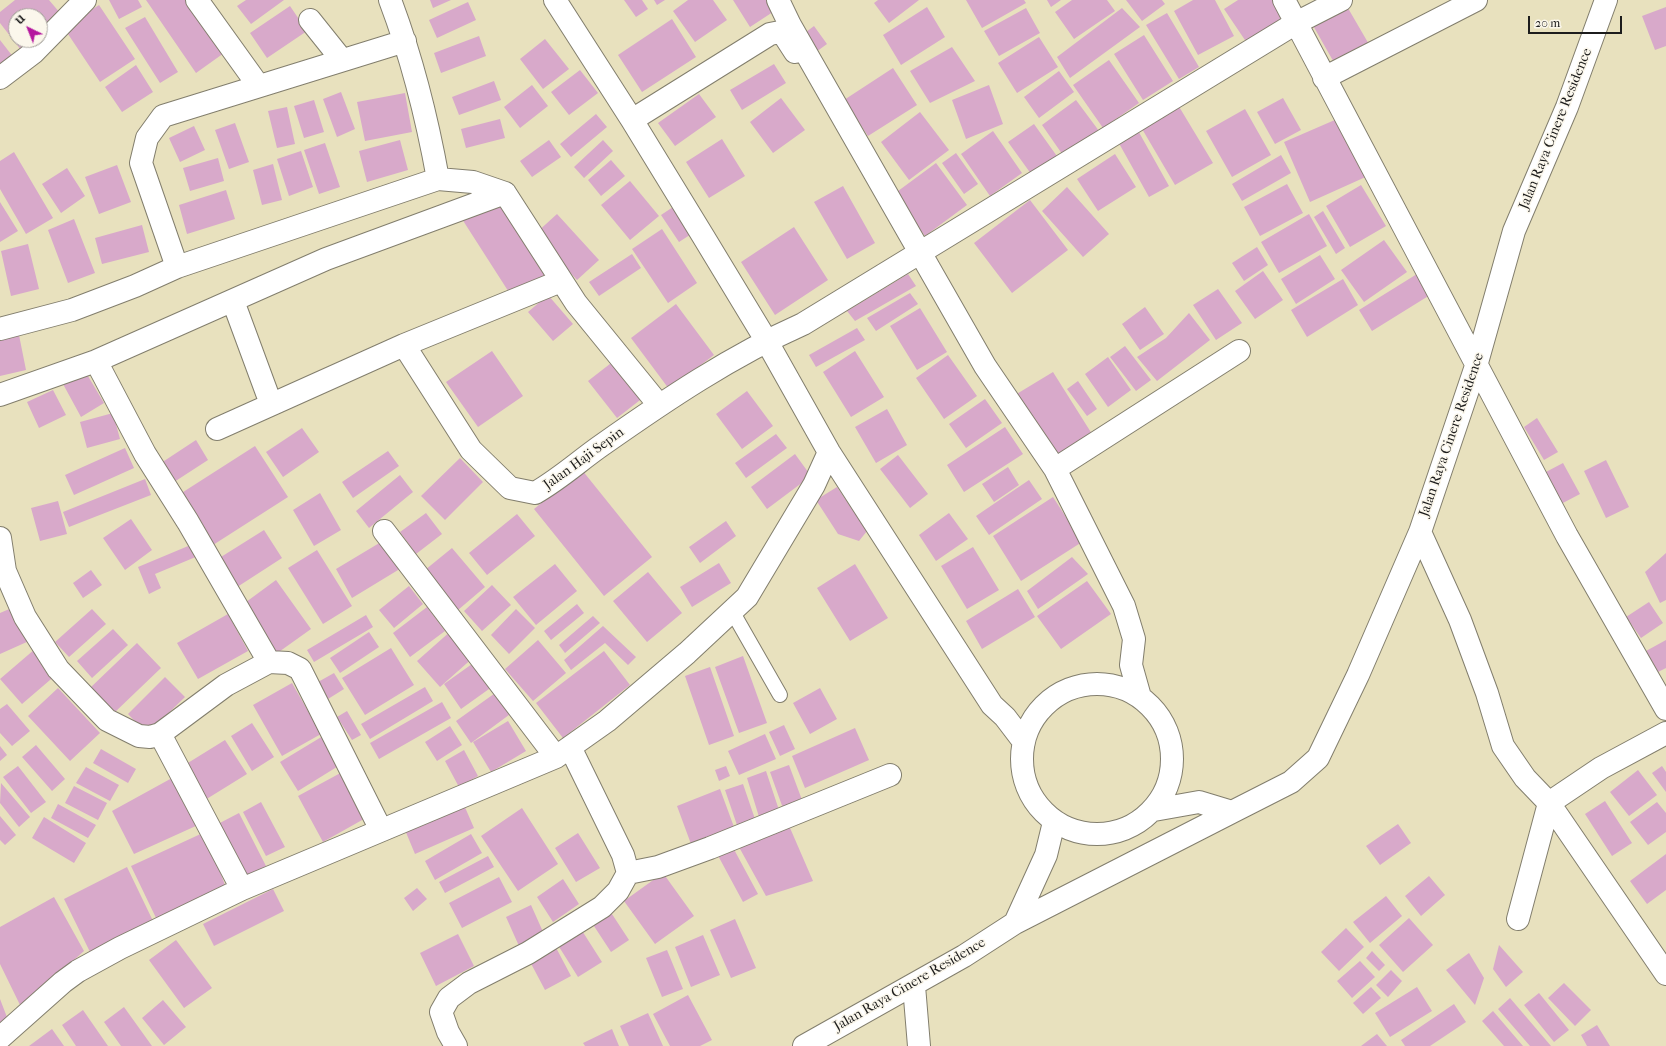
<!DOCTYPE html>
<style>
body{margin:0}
#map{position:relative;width:1666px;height:1046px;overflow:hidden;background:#e8e1be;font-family:"IM FELL French Canon",serif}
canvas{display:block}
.north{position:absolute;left:8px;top:8px;width:40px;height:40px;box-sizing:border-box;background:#fbf7ec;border:1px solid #a29f99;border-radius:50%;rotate:317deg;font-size:11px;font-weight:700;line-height:16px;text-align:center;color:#1c1c1c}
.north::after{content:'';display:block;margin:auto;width:14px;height:18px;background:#b5179e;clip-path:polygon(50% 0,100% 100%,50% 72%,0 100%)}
.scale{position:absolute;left:1528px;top:16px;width:94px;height:18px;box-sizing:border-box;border:2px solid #1c1c1c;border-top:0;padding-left:5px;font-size:12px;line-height:14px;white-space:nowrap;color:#1c1c1c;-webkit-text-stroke:3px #fbf7ec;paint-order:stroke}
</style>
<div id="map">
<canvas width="1666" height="1046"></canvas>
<div class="north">U</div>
<div class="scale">20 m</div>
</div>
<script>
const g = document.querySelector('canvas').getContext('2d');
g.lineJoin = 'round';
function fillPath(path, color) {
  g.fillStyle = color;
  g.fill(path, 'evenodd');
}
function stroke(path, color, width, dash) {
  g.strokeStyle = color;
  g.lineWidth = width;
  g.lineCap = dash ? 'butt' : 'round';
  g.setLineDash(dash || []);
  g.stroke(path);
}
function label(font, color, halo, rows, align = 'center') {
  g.font = font + ' "IM FELL French Canon",serif';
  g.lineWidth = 3;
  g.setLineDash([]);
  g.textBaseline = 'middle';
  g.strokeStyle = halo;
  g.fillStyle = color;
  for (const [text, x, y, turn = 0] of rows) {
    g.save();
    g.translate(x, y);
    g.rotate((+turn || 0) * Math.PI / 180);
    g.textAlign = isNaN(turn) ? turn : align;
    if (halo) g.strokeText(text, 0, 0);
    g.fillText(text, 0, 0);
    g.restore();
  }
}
fillPath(new Path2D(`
 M15,0H49L66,20L24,54L0,23V12ZM16,16H40V40H16Z
 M109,0H138L142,7L119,19Z
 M146,0H187L224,53L196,73Z
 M246,0H284L251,24L237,6Z
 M430,0H451L433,8Z
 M624,0H642L648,9L636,17Z
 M654,0H665L657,5Z
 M688,0H713L727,20L695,42L673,11Z
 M733,0H774L779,8L750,27Z
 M878,0H919L889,23L874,3Z
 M966,0H1024L1026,3L982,28Z
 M1047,0H1061L1051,7Z
 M1072,0H1107L1115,11L1074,39L1055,12Z
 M1126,0H1162L1165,4L1142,21Z
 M1193,0H1215L1234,36L1198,55L1174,11Z
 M1238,0H1278L1290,19L1249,46L1224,9Z
 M468,2L476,20L437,38L429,20Z
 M1345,3L1370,46L1336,66L1311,22Z
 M99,5L135,59L100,82L64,28Z
 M290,6L307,31L267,58L250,33Z
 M927,7L945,37L901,65L883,35Z
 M1666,7V46L1655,50L1642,16Z
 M1026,8L1040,33L999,56L984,31Z
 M1122,8L1140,27L1070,78L1057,57Z
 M1167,13L1199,67L1179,79L1146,25Z
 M145,17L178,72L160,83L125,28Z
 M672,19L696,57L642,92L618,55Z
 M814,26L827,44L816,52L802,35Z
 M1144,35L1173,81L1143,100L1114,54Z
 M479,36L486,56L441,73L434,53Z
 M1039,37L1058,67L1017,93L998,63Z
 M545,39L569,69L543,89L520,59Z
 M0,40L14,58L0,70Z
 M952,47L975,81L930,103L910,71Z
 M1109,60L1139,103L1103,128L1073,85Z
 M774,64L786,83L742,110L730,90Z
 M136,65L153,92L122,112L105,87Z
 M893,68L917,105L868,136L844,100Z
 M580,70L598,93L569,115L551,92Z
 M1059,71L1074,92L1039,118L1024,97Z
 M494,81L501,100L459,115L452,97Z
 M532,85L548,106L520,128L504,107Z
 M989,85L1003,124L966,139L952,100Z
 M341,92L355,129L337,137L323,99Z
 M405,93L412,132L365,141L357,102Z
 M699,94L716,117L675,146L658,123Z
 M781,98L805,130L773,153L750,122Z
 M1283,98L1301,130L1275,144L1257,112Z
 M314,100L324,132L304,138L294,106Z
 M1076,100L1102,135L1067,161L1042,125Z
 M1175,100L1213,163L1175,185L1138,122Z
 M287,107L295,144L277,148L268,111Z
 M1245,109L1271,155L1232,177L1206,131Z
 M920,112L949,150L909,180L881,142Z
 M596,114L607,127L571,157L560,144Z
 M1344,116L1370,175L1310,202L1284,142Z
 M500,119L505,138L466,148L461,129Z
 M235,123L249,162L229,169L215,130Z
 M1034,124L1059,159L1034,178L1008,142Z
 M194,126L205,150L180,162L169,138Z
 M1136,127L1169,186L1149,197L1116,138Z
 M993,131L1022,173L990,196L961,154Z
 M722,139L745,176L709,198L686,162Z
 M400,140L408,170L367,182L359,151Z
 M549,140L561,157L532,177L520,161Z
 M603,140L613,151L584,178L574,167Z
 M325,143L340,187L319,194L304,150Z
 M301,151L313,187L289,196L277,159Z
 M14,152L53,218L26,234L0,189V161Z
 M956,153L978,184L964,194L942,163Z
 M1115,154L1136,187L1098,211L1077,179Z
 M1281,155L1291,173L1242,201L1232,184Z
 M218,158L224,181L190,191L183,168Z
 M611,160L625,176L601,196L588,180Z
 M936,163L967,205L925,236L894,194Z
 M273,164L282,200L262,205L253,170Z
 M117,165L131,202L99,214L85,177Z
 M67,168L85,196L61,213L42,184Z
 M630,181L659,216L630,240L601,205Z
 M1287,184L1303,213L1260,236L1244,207Z
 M1361,185L1386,226L1350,247L1326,206Z
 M843,186L875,243L847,259L814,202Z
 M1067,187L1109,234L1083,257L1042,211Z
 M226,190L235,219L187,234L179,205Z
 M497,196L548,274L512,297L462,219Z
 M1030,200L1068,250L1012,293L974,243Z
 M0,202L18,231L0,242Z
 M679,203L696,231L679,242L661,215Z
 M1323,211L1345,248L1336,254L1314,217Z
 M557,214L599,260L577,280L535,234Z
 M1309,214L1327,246L1279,273L1261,242Z
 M74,219L95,273L68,283L48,230Z
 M142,225L149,252L102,264L95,238Z
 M794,227L828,280L775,315L741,262Z
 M662,229L697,283L668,303L632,249Z
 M1384,240L1407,272L1364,302L1341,270Z
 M28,244L39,289L11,296L1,251Z
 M1257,247L1268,265L1244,281L1232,263Z
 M632,254L641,268L599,296L589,282Z
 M1320,255L1335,279L1296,304L1281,279Z
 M1263,271L1283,300L1255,319L1235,291Z
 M908,274L916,286L855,321L847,311Z
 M1417,274L1430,295L1372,331L1359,310Z
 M1343,279L1358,305L1307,337L1291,310Z
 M1218,289L1242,323L1216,340L1193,305Z
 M910,293L918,304L876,331L867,318Z
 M548,295L573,324L553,341L528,312Z
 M676,304L714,355L669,389L631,338Z
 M1145,307L1164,334L1140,350L1122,324Z
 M920,308L947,352L917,370L890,326Z
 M1189,313L1210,340L1157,381L1137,357L1166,338Z
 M857,328L865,340L816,367L809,355Z
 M19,335L26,370L0,376V339Z
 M1125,346L1151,380L1136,391L1110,357Z
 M492,351L523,396L478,427L446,382Z
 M855,351L884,397L851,417L823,372Z
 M948,355L977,396L944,419L916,378Z
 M1108,357L1131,390L1108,407L1085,374Z
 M615,360L644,397L617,418L588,381Z
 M85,371L104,403L81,417L63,384Z
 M1053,372L1092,434L1054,457L1015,395Z
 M1078,381L1097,409L1087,416L1067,389Z
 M53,390L66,415L39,428L27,402Z
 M747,391L773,426L742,449L716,414Z
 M985,399L1002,423L966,448L949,424Z
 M887,409L907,445L876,463L855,427Z
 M113,413L120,439L87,448L80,422Z
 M1537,418L1558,452L1544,460L1524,427Z
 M1005,427L1023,454L964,492L947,465Z
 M302,428L319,452L283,477L266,452Z
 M776,434L787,448L746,478L735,463Z
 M196,440L208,460L171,484L158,465Z
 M255,446L288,497L213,545L180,494Z
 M125,448L134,468L74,495L65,475Z
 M388,451L399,466L353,498L342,482Z
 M795,454L811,476L767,509L751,487Z
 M898,455L928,494L910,508L880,469Z
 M460,458L483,482L445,520L421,496Z
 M1606,460L1629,507L1606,518L1584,471Z
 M1563,463L1580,494L1561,504L1544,473Z
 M1008,467L1019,485L994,502L982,484Z
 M582,470L652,557L604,596L534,509Z
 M400,475L413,492L369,528L356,511Z
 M145,479L151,495L69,527L63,512Z
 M1029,480L1042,499L989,535L976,516Z
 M837,487L867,531L859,541L838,534L816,500Z
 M320,493L341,530L314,546L293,510Z
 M1053,497L1082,542L1021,581L993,536Z
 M58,501L67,534L40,541L31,508Z
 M426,513L442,534L416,554L400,532Z
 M949,513L968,539L936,561L919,535Z
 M517,514L535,536L487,575L469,553Z
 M131,519L152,550L125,570L103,538Z
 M726,521L736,536L700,563L689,547Z
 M264,530L282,558L231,591L213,562Z
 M386,539L403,567L352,598L336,569Z
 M193,544L198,556L155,574L161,588L149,594L138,567Z
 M973,547L999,590L967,609L941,566Z
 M452,548L485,587L458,610L425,570Z
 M317,550L352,606L323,624L288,568Z
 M1666,553V600L1660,603L1645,572Z
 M1072,557L1088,574L1038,609L1027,591Z
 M719,563L731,583L692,607L680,587Z
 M555,564L577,591L536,625L513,597Z
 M855,564L888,618L850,641L817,588Z
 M91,570L102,585L83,598L73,583Z
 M648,572L682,613L647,642L613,601Z
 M276,580L311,629L276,654L242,605Z
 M1087,581L1111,614L1061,649L1037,616Z
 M492,585L511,605L482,631L464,611Z
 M409,586L423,604L394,628L379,610Z
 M1018,589L1035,617L982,649L966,621Z
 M1649,602L1663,623L1641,638L1626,617Z
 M577,604L584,613L551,640L544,631Z
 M14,607L29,641L0,654V613Z
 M427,607L445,631L410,657L393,633Z
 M92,609L106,624L69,657L55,642Z
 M516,609L535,628L509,654L491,635Z
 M228,614L248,651L198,679L177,643Z
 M366,615L373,627L314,662L307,650Z
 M593,616L600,623L565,653L559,645Z
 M603,626L636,657L628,665L605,643L571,670L564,660Z
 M113,629L128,645L92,678L77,661Z
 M452,630L475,656L440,687L417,661Z
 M369,632L379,647L340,673L330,658Z
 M538,640L566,673L533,701L505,669Z
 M1666,640V668L1658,672L1646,651Z
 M137,643L161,668L114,713L90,688Z
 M391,648L414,685L365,715L342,678Z
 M35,649L57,674L22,704L0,679Z
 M604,651L630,685L563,738L536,703Z
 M743,656L767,723L739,733L715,667Z
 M479,659L496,684L461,709L444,684Z
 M710,667L734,736L709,745L685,676Z
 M334,673L344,689L328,699L318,682Z
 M165,677L185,697L147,734L128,714Z
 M292,683L321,734L282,756L253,705Z
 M425,687L433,701L370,739L361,724Z
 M58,688L100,733L70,761L28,716Z
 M820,688L837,719L810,734L793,703Z
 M498,691L513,712L471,743L456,721Z
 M442,702L451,718L379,759L370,743Z
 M7,704L30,731L12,746L0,733V709Z
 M347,711L361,735L352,740L337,717Z
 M508,721L526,751L491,772L473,742Z
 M252,723L274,757L252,771L231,736Z
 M784,725L795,749L780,756L769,732Z
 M450,726L462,745L437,761L425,742Z
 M855,728L869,760L805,788L792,756Z
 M765,734L776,759L739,775L728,751Z
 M323,736L340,765L298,791L280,762Z
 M225,740L247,774L205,800L183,766Z
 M36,745L65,779L52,791L22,757Z
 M0,746L7,755L0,761Z
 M101,749L136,769L128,783L93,763Z
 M464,750L478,776L459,787L445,761Z
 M789,765L805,808L785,814L770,772Z
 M18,766L46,802L31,813L3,777Z
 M726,766L730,776L719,781L715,770Z
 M1662,766L1666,772V792L1652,773Z
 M86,767L119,785L110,801L76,783Z
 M346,770L371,815L323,842L298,796Z
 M1638,770L1657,795L1629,816L1610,792Z
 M766,771L780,813L760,820L747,778Z
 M172,778L198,825L134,854L112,811Z
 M1,783L30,817L19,827L0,803Z
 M743,784L756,822L738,828L725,790Z
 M74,786L107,803L98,820L65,803Z
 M720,789L734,827L691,844L677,806Z
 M1605,801L1632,843L1612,856L1585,814Z
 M261,802L285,847L266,856L243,812Z
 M1657,802L1666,813V832L1648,845L1630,822Z
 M58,804L96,825L88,838L51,818Z
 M464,805L474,828L415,854L405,830Z
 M522,808L558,864L518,891L481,836Z
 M239,813L266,866L243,878L216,825Z
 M0,816L16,835L5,845L0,840Z
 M44,817L86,843L74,863L32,838Z
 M787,821L813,881L766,896L734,838Z
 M1398,824L1411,843L1380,865L1366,846Z
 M205,832L225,885L158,922L131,866Z
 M578,833L600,868L576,882L555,848Z
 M471,834L482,853L435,880L425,861Z
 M730,842L758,894L743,902L715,850Z
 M1666,854V890L1647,904L1630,881Z
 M488,856L494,867L445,893L439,882Z
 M127,867L153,921L90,952L64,899Z
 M663,873L694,916L655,944L624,901Z
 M1429,876L1445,895L1421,916L1405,896Z
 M499,877L512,902L462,928L449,903Z
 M563,879L579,904L553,922L537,897Z
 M417,888L427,899L413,911L404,898Z
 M273,889L284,911L214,946L203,924Z
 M1386,896L1402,916L1370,943L1353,922Z
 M54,897L84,951L21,1007L0,964V927Z
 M531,905L544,934L519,946L506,917Z
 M610,911L629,940L611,952L592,923Z
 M1409,918L1433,945L1403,972L1379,945Z
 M735,919L756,968L731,978L710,930Z
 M579,926L602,962L578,977L556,942Z
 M1346,928L1364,947L1339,971L1321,952Z
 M458,934L474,966L436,986L420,953Z
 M703,935L720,975L691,987L675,947Z
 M176,940L212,988L184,1008L149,960Z
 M553,942L571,976L545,990L527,956Z
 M1499,945L1523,972L1506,987L1493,969Z
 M667,950L683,989L662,997L646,958Z
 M1372,951L1385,965L1379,971L1366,958Z
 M1469,953L1484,978L1475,1005L1446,970Z
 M1360,961L1375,977L1352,998L1337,981Z
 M1391,970L1402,981L1388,997L1376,985Z
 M1564,983L1591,1010L1575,1026L1548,998Z
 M1371,987L1381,998L1363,1014L1353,1003Z
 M1417,987L1432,1011L1390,1037L1375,1013Z
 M1539,993L1569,1030L1554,1042L1524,1005Z
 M688,995L712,1040L700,1046H670L653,1014Z
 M1510,998L1551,1046H1530L1498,1009Z
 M0,999L10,1025L0,1028Z
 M163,1000L186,1027L164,1045L142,1018Z
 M1454,1004L1466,1022L1430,1046H1405L1401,1040Z
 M124,1007L152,1046H121L104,1022Z
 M83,1010L108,1046H76L62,1025Z
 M1493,1011L1523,1046H1504L1482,1021Z
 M648,1013L663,1046H629L620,1026Z
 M1597,1025L1610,1046H1587L1581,1035Z
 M52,1029L64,1046H29Z
 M612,1029L619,1046H585L583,1043Z
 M1377,1034L1387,1046H1361Z`), '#d8a9ca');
const lane = new Path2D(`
 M732,611L780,695`);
const street = new Path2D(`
 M197,0L258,85
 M555,0L632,120L703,236L766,340L829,452L992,705L1005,717L1024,742
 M778,0L790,25L985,366L1055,469L1124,606L1134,639L1131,665L1140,697
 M1284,0L1567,536L1666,709
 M310,20L342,60
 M0,78L33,53L85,0
 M1324,78L1476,0
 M632,120L770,34L780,32L784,35L795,52
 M438,179L473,182L505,193L576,303L659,405
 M177,267L141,163L147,138L163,116L405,41
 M233,301L271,404
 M0,329L72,310L135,286L177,267L438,179C427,118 412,58 390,0
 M404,345L471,450L510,488L535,493C561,478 579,461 602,445C666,400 731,356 803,324L1296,23L1341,0
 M96,361L326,259L505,193
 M0,395L96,361L145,454L188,522L269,662
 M217,429L404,345L561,281
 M1055,469L1239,351
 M384,531L556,757
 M1420,532L1460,620L1487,693L1503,746L1525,778L1549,803L1666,974
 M0,538L5,571L25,617L58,669L107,720L139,736L150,737L160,734L226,685L269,662L288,663L300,669L381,830
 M1022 759a75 75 0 1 1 150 0a75 75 0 1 1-150 0Z
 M160,734L242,889
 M1154,810L1199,802L1232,812L1291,782L1318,758L1358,675L1420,532L1476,366L1514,231L1567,107L1606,0
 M628,873L658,867L710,848L890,775
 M1518,919L1549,803L1601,768L1666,733
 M1015,923L1232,812
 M914,986L919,1046
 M0,1038L63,982L78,971L120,948L242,889L556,757L607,721L687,653L747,597L814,485L829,452
 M456,1046L448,1032L441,1012L449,998L469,983L528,953L602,907L618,891L628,873L623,855L570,747
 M804,1046L964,956L1015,923L1046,855L1054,822`);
stroke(lane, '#827e6d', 16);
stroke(street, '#827e6d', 24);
stroke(lane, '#fff', 14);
stroke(street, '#fff', 22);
label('14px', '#1c1c1c', '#fbf7ec', [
 ["Jalan Raya Cinere Residence",1556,129,-68],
 ["Jalan Raya Cinere Residence",1452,435,-71],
 ["Jalan Haji Sepin",584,459,-36],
 ["Jalan Raya Cinere Residence",910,985,-30]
]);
</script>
